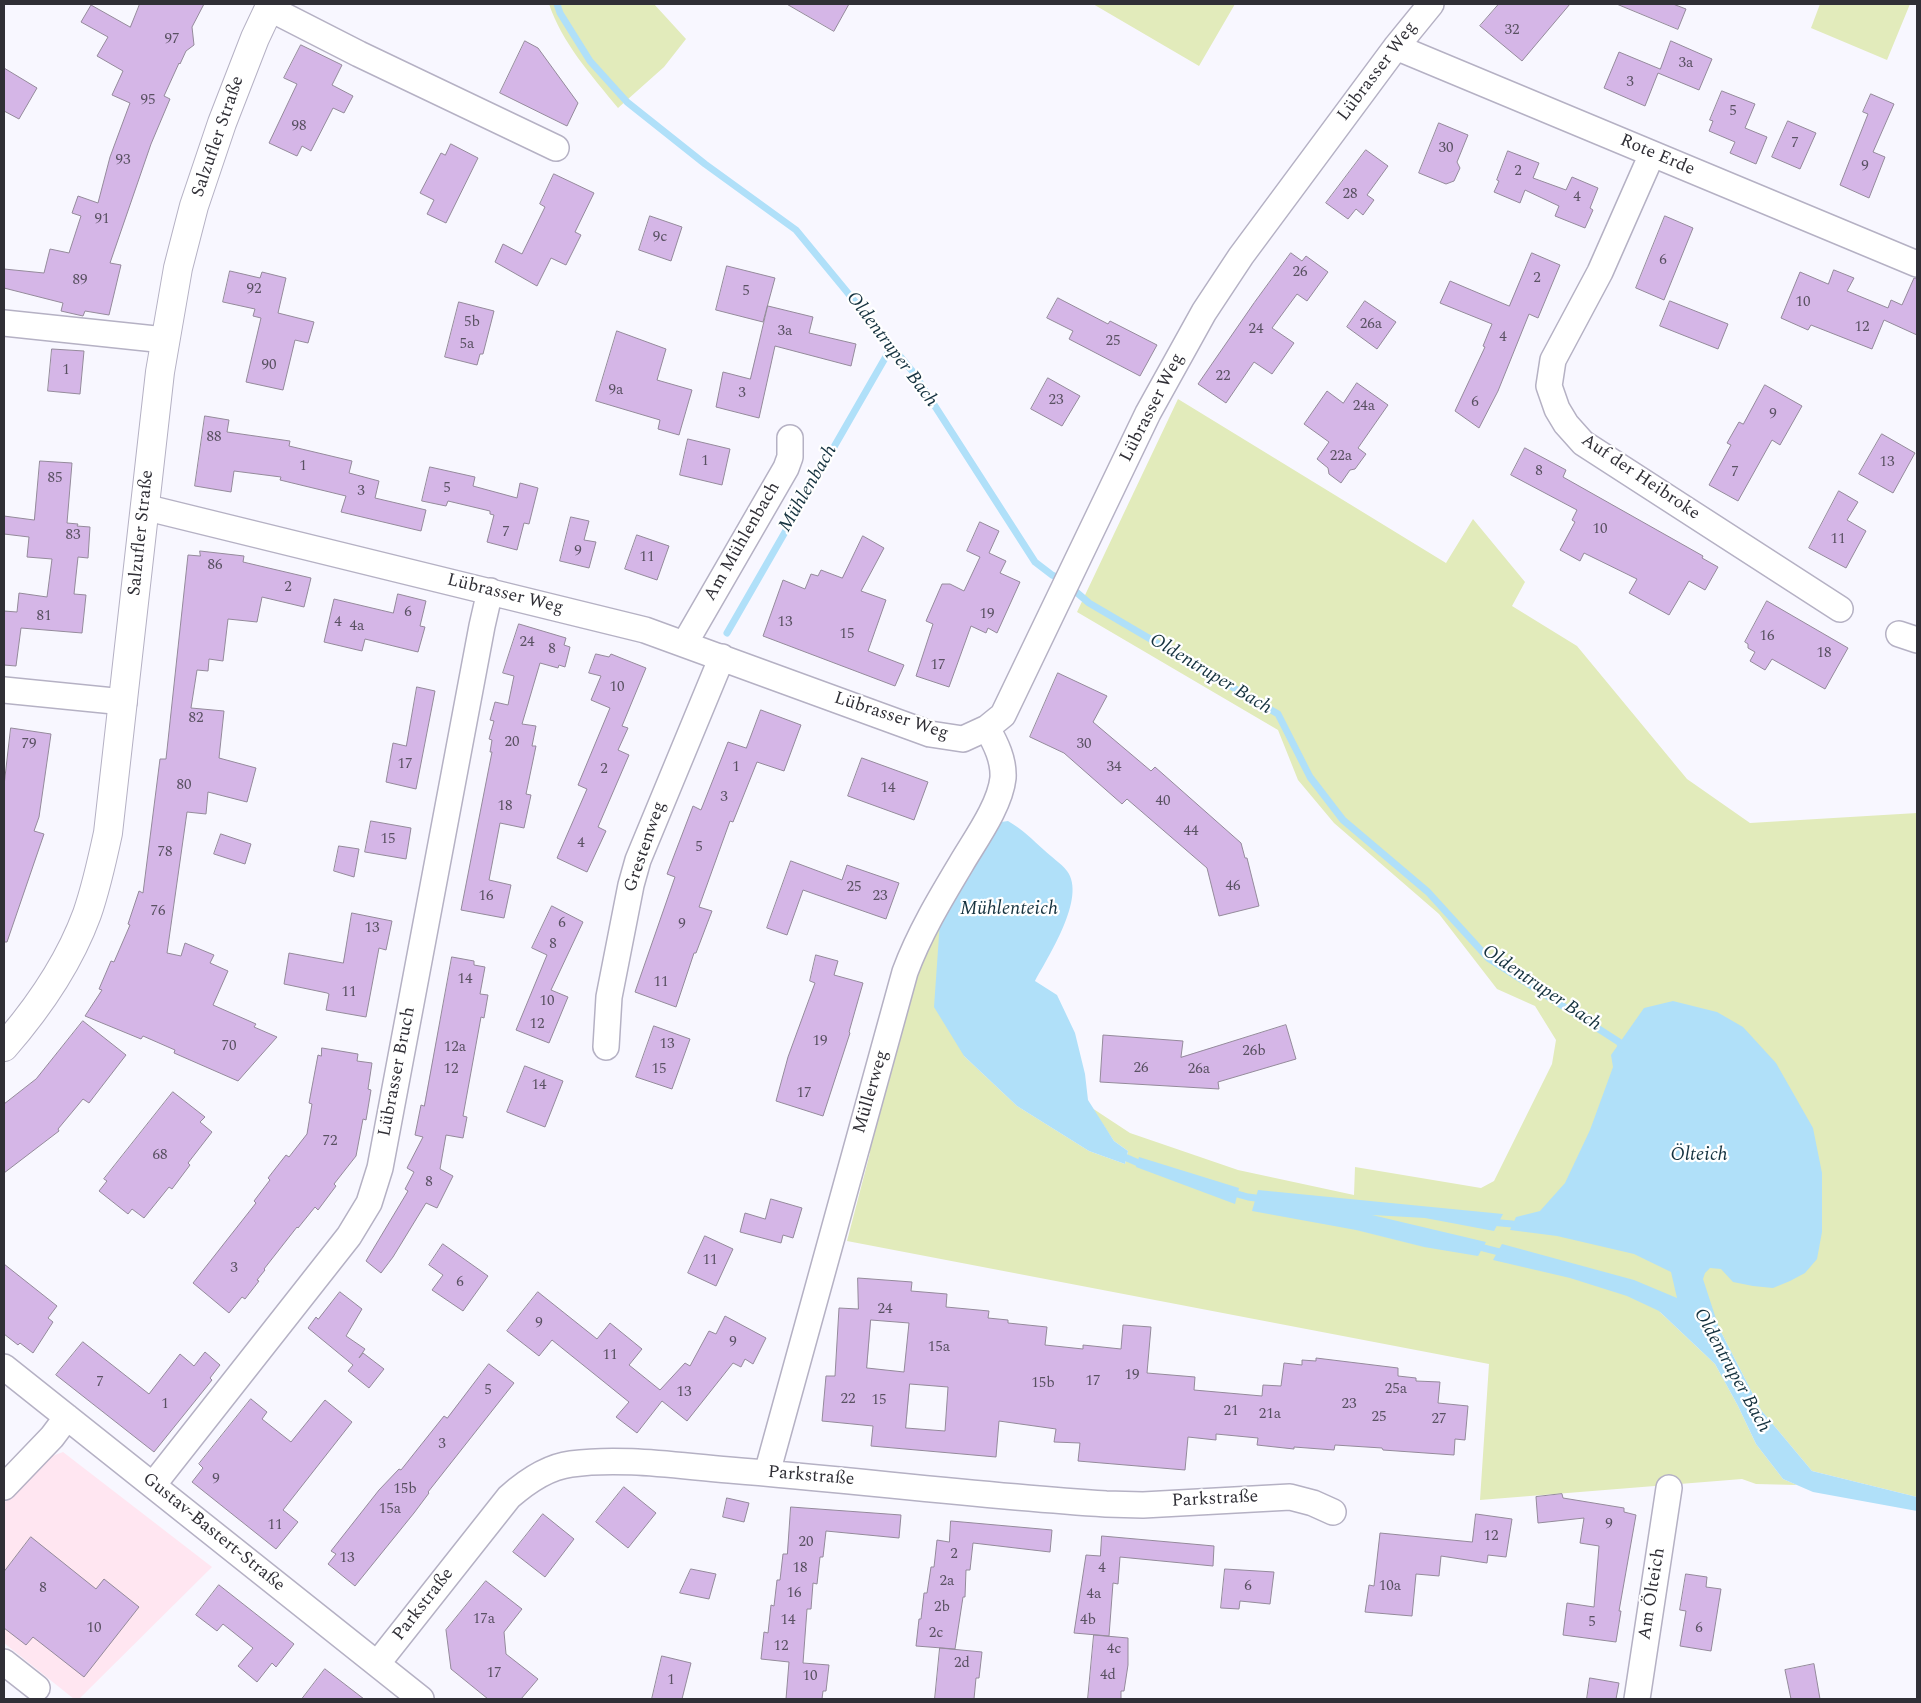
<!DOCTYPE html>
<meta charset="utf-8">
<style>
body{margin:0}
#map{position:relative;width:1921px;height:1703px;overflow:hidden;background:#f8f7ff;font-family:Spectral,serif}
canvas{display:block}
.frame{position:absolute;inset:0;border:5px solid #302f36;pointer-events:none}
</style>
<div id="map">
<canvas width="1921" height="1703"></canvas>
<div class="frame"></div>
</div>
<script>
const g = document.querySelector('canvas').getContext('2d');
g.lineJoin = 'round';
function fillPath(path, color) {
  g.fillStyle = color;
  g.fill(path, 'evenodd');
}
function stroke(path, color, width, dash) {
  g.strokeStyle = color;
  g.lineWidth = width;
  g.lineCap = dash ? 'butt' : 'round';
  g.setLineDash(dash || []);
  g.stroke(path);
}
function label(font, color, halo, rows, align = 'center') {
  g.font = font + ' Spectral,serif';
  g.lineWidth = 4.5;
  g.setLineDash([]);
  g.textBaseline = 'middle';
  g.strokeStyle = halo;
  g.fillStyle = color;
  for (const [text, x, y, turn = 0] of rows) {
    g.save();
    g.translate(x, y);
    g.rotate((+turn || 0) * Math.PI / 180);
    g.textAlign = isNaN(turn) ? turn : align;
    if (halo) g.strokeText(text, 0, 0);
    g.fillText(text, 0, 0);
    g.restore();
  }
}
fillPath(new Path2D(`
 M63,1452L212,1567L79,1699H74L4,1643V1503L52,1456Z`), '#ffe6f1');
fillPath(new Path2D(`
 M549,4H654L686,39L664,67L618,108C592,76 562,43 549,4Z
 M1093,4H1235L1199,66Z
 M1820,4H1910L1887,60L1811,28Z
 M1178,399L1446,563L1473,519L1525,582L1512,606L1577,646L1687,779L1750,823L1917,813V1497L1812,1471L1761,1410L1719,1328L1660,1312L1715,1364L1738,1406L1756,1444L1783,1479L1797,1485L1756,1484L1742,1479L1480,1500L1489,1364L847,1241L870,1153L861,1151L918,968L940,921L964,1056L1017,1106L1089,1151L1125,1164L1128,1151L1114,1141L1092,1108L1130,1133L1238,1170L1354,1195L1355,1167L1481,1188L1494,1181L1552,1064L1556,1040L1535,1006L1497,989L1439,914L1334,823L1298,780L1278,730L1077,612Z`), '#e2ebbb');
fillPath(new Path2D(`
 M1008,821C1022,829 1033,840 1044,850C1051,857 1061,863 1067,871C1087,897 1048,957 1035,981L1057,995L1075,1033L1085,1074L1088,1100L1114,1141L1128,1151L1125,1164L1089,1151L1017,1106L964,1056L934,1007L940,921L995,823Z
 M1673,1001L1717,1012L1743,1027L1776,1063L1813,1128L1822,1173V1232L1817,1259L1805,1273L1790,1281L1773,1288L1753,1286L1733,1282L1721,1269L1710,1268L1705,1273L1703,1279L1719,1328L1761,1410L1812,1471L1917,1497V1511L1813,1492L1783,1479L1756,1444L1738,1406L1715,1364L1659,1311L1627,1296L1570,1278L1493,1260L1502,1244L1634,1280L1677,1298L1671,1272L1634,1254L1557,1236L1510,1230L1516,1217L1540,1211L1565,1183L1590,1130L1613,1067L1611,1055L1644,1008Z
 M1139,1157L1239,1188L1235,1204L1136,1167Z
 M1258,1190L1503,1214L1494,1231L1425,1218L1372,1215L1486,1242L1478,1256L1424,1247L1356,1230L1252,1211Z`), '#b0e0f9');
stroke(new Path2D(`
 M557,4L560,13L590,61L627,102L705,164L796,230L913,372L1035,562L1052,575L1061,579L1089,603L1278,714L1310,777L1343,820L1428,892L1488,958L1619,1042L1623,1049
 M727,633L892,346
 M1127,1158L1143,1165
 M1230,1192L1248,1197L1263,1199
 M1490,1222L1512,1224
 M1476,1246L1507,1254`), '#b0e0f9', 7);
const building = new Path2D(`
 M140,4H204L192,27L194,45L186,51L180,64L179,63L164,96L170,99L151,144L110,263L121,265L109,315L85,311L83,316L61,311L63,303L4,288V269L44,273L50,249L69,253L81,216L72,213L78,196L98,203L110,157L130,103L112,95L123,71L97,56L108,37L81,22L91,5L130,27Z
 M787,4H849L834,31Z
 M1499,4H1570L1522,61L1480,26Z
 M1617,4H1673L1686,9L1678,29Z
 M525,41L538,48L578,103L567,126L500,93Z
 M1671,41L1712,59L1699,90L1658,73L1645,106L1604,88L1619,52L1660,69Z
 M301,45L342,65L332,85L353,96L344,113L333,108L311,151L302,146L297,156L269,143L297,84L284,78Z
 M4,68L37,88L19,119L4,111Z
 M1722,91L1755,104L1745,128L1767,137L1756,164L1730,153L1735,142L1709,131L1713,121L1710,120Z
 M1871,94L1894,104L1873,152L1885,157L1869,198L1840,185L1868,114L1863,112Z
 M1788,121L1816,133L1800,169L1772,157Z
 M1439,123L1468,135L1457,162L1460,168L1454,181L1446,184L1419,173Z
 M451,144L478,158L446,223L427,214L434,200L420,193L441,153L445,155Z
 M1366,150L1388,166L1367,195L1374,200L1363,215L1356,209L1348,219L1326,203Z
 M1508,151L1539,163L1533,178L1566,190L1572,177L1598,188L1590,208L1593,210L1585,228L1555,216L1559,206L1525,190L1520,203L1494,192L1499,181L1497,180Z
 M554,174L594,193L575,232L581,235L566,265L551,258L537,286L495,262L503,244L522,254L545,207L540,204Z
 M650,216L682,227L671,261L639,250Z
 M1665,216L1693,228L1664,300L1636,288Z
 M1291,253L1302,261L1306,256L1328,272L1307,301L1297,294L1272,328L1294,343L1272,374L1254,362L1226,403L1198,384L1254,303Z
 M1532,253L1560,265L1538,318L1529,314L1498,391L1479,428L1455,411L1485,347L1483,346L1492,324L1440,303L1450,281L1509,306Z
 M727,266L775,278L763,322L716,310Z
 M1834,270L1854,278L1847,291L1888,308L1891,300L1902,305L1914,278H1917V335L1884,320L1872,349L1811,325L1808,330L1781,318L1800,272L1828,284Z
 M230,271L260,278L262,272L286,278L278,313L314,322L308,343L295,340L283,390L246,382L261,318L253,316L255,309L223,302Z
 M1058,298L1108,324L1110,321L1157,345L1140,376L1069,339L1073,331L1047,318Z
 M1365,301L1396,322L1377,349L1347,327Z
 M1670,301L1728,324L1718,349L1660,326Z
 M459,302L494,311L483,354H480L477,365L445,357Z
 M768,306L813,317L809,333L856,344L851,366L775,346L759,418L716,407L723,372L750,379Z
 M617,331L666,349L657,380L692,390L679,435L658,429L660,420L596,401Z
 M52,349L84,351L80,394L48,391Z
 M1048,378L1080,396L1062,426L1031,409Z
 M1357,383L1388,405L1358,448L1366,454L1355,469L1350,470L1341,483L1329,474L1328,468L1317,459L1329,442L1304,424L1327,391L1343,403Z
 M1765,385L1802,406L1780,445L1772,440L1738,501L1709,485L1731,445L1727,443L1739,422L1743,424Z
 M205,416L229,420L227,432L290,441L289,446L352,461L349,473L379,481L375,498L426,510L421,531L341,512L346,496L280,480L281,477L234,471L231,492L195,486Z
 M1882,434L1915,453L1893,493L1859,474Z
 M688,439L730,449L722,485L680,475Z
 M1525,448L1566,470L1563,477L1703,556L1702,558L1718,567L1705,590L1689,581L1669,615L1629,593L1637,579L1584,553L1580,561L1560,550L1575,522L1572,520L1577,510L1511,475Z
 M40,461L72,463L67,523L78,524L77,526L90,527L88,558L78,557L74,594L86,595L82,633L21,628L16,666L4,665V611L17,612L19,593L47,597L52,559L27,557L29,537L4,534V516L34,520Z
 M430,467L475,477L473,486L517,498L520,483L538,488L529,524L524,523L517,550L487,542L494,515L490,514V511L448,501L446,506L422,501Z
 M1839,491L1858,502L1847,520L1866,531L1846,568L1809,548Z
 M571,517L589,521L584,540L596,542L589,568L560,561Z
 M980,522L999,531L989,553L1006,561L1000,573L1020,582L997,633L988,628L986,633L971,626L949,687L916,676L933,624L926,621L942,584H950L964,591L980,557L967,551Z
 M637,535L669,546L657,580L625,569Z
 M863,536L884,548L861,591L886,600L868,651L904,665L895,686L763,636L783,580L805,589L811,574L818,576L821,570L842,578Z
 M200,551L244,556L243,562L311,578L304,607L262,597L257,622L228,619L223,661L209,659L208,671L197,670L191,708L224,711L219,758L256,768L247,802L208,792L206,814L187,812L167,953L181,956L185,943L214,955L210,963L228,971L213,1005L256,1024L254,1027L277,1037L238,1081L174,1053L175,1050L143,1036L141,1039L85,1016L102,990L99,989L111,961L114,962L130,925L128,924L139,891L143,893L160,759H166L188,555L200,556Z
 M398,594L426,601L420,626L425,627L418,652L365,639L362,651L324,642L334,599L393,613Z
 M1767,601L1848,648L1825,689L1772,659L1765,670L1750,661L1755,652L1748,648V644L1745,642Z
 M519,624L566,638L564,645L570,647L565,667L559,665L558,668L540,663L522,724L536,726L532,746H536L526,794L531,795L524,828L500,823L489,880L511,885L504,918L461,910L492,752H490L492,740L489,739L494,721L490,720L495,702L508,705L514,676L503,673Z
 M596,654L609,657L611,654L646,668L622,726L628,728L618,750L629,755L598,827L606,831L587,872L557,858L587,789L578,785L610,708L591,700L601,676L589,673Z
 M1058,673L1107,696L1093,722L1151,771L1155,767L1241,843L1245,858H1247L1259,906L1219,916L1207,868L1127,799L1122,804L1064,753L1030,737Z
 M417,687L435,691L416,789L386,782L393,743L406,746Z
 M761,710L801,725L784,771L757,762L733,822L730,821L699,907L712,911L696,953H694L676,1007L635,992L675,877L667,874L693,806L701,810L728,742L746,748Z
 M11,728L51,734L39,817L34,831L44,834L7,942H4V786Z
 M862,758L928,782L914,820L848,796Z
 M371,821L411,828L406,859L365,852Z
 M221,834L251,844L245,864L214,854Z
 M339,846L359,849L354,877L334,871Z
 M791,861L842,880L847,865L899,883L886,919L803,890L787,935L767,928Z
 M552,906L583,922L551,990L568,997L549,1043L516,1030L547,955L532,948Z
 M352,913L392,921L386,950L379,948L366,1017L326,1010L329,994L327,993L284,984L289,953L343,963Z
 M816,955L838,961L834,975L863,983L849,1032L850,1033L823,1116L776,1101L788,1057L815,983L810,981Z
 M452,957L474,961V965L485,967L480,994L488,995L484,1018L481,1017L463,1116L467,1117L463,1138L446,1135L440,1169L453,1176L437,1208L426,1203L393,1257L381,1273L366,1261L408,1191L405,1189L414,1172L407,1168L423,1137L415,1135L421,1105L424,1106Z
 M83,1021L126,1055L89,1103L83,1099L58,1129L59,1131L4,1173V1104L36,1079Z
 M1286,1025L1296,1059L1218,1082L1219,1089L1100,1082L1103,1035L1183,1041L1181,1057Z
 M654,1026L690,1039L672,1089L636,1077Z
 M322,1048L358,1054L357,1061L372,1063L368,1089L371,1090L366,1120L363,1119L356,1156L334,1184L336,1186L318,1210L315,1207L298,1228L297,1227L264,1269L265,1270L257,1280L259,1281L245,1299L242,1297L229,1313L193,1283L256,1203L254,1201L270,1180L268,1178L286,1155L289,1157L307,1134L312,1104L309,1103L318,1055L321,1056Z
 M525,1066L563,1081L545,1127L507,1112Z
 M173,1092L205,1117L200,1122L212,1132L188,1163L190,1165L172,1189L169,1187L144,1218L132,1209L128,1214L99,1191L107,1181L104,1179Z
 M771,1199L802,1208L793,1238L783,1235L781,1243L740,1232L745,1213L765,1219Z
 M705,1236L733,1249L716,1286L688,1273Z
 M443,1244L488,1276L463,1311L432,1290L443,1275L429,1265Z
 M4,1264L57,1306L48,1318L53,1322L33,1353L20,1343L18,1345L4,1334Z
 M858,1278L912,1282L911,1291L947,1294L946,1307L989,1311L988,1318L1008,1320V1323L1047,1327L1045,1345L1083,1349V1345L1121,1349L1123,1325L1151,1327L1147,1373L1195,1377L1194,1390L1262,1396L1263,1385L1281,1386L1284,1363L1302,1365V1360L1316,1361V1358L1398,1368V1376L1416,1378V1381L1440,1382L1438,1403L1468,1406L1465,1440L1455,1439L1454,1455L1383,1450L1382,1448L1335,1445L1334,1450L1294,1447V1449L1257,1445L1258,1438L1216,1434V1440L1188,1437L1185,1470L1078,1461L1080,1443L1054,1442L1056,1429L999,1421L996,1457L871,1446L873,1426L822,1421L826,1376H835L839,1308L858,1309ZM871,1320L909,1323L904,1372L867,1368ZM910,1384L948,1387L945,1431L906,1428Z
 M340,1292L362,1309L346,1336L365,1349L359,1358L363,1353L384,1369L369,1388L348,1371L353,1365L308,1328L316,1317L318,1319Z
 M538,1292L597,1339L610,1323L642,1349L629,1365L660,1390L685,1363L690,1366L709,1331L716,1334L725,1316L766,1338L753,1364L745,1359L741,1367L733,1363L687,1421L662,1401L637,1433L616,1417L629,1402L552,1340L539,1356L507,1331Z
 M83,1342L149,1394L180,1354L194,1366L205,1352L220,1365L210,1378L212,1380L154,1452L56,1375Z
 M489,1364L514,1383L428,1492L429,1493L414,1513L355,1586L328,1564L336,1554L331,1551L379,1490L399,1469L401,1470L444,1416L447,1418Z
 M251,1399L267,1412L262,1419L291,1442L325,1400L352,1422L283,1510L298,1522L276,1549L192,1482L203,1468L199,1464Z
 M624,1487L656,1513L628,1548L596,1522Z
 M1562,1494L1563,1498L1624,1508V1512L1636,1515L1619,1611H1621L1616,1642L1563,1635L1567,1603L1594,1607L1599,1546L1580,1543L1584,1518L1538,1523L1536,1497Z
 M727,1498L749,1503L744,1522L723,1517Z
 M791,1507L901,1515L899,1538L826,1531L823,1557H820L817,1584L813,1583L811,1609H807L803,1663L829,1665L826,1691H823L822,1699H786L789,1662L761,1659L764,1632L768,1633L771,1605L774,1606L777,1580H780L783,1554H787Z
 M543,1514L574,1539L545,1577L513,1552Z
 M1476,1514L1512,1519L1506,1557L1488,1555L1487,1563L1441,1556L1439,1576L1416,1574L1412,1616L1365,1612L1369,1585L1374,1586L1380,1533L1472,1542Z
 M951,1521L1052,1530L1050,1552L973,1543L970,1570H966L965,1597H963L955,1649L916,1646L919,1619H921L924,1593H927L931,1567H934L937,1540L949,1542Z
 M1102,1536L1214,1546L1213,1566L1120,1557L1118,1584L1113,1583L1109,1636L1074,1633L1086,1555L1100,1556Z
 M31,1537L96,1589L104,1579L139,1607L84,1677L33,1637L26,1645L4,1628V1572Z
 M691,1569L716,1574L709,1599L680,1593Z
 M1225,1569L1274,1572L1270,1604L1240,1601L1239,1609L1221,1608Z
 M1686,1574L1707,1577L1706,1587L1721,1589L1711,1651L1680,1646L1686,1611L1680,1610Z
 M486,1581L522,1609L504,1632L506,1654L538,1679L521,1699H488L451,1669L446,1630Z
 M219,1585L294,1644L276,1667L272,1663L257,1682L238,1666L253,1648L223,1624L217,1631L196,1615Z
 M1094,1635L1128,1638V1665L1124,1691H1121V1699H1088Z
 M940,1648L982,1652L979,1678H976L974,1699H935Z
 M662,1656L691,1663L682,1699H652Z
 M1814,1664L1820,1699H1791L1785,1670Z
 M325,1669L364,1699H302Z
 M1590,1678L1619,1683L1616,1699H1587Z`);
fillPath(building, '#d5b6e7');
stroke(building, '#948a9b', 1);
const minor = new Path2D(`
 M269,8L359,54L556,148
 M1396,47L1917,264
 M1652,154L1600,272L1553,360L1549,386L1557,409L1566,424L1583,443L1840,609
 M4,323L165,340
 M144,507L645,630L930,734L963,739L987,728L1003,715L1148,413L1204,312L1241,256L1396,47L1431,4
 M1899,634L1917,640
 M685,643L786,468L790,457V438
 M4,690L124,702
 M606,1047L609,997L631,885L638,860L722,657
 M4,1367L421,1699
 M767,1473L905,972C919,934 940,899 961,864C975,840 1000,806 1003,778C1004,760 996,744 987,728
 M153,1485L349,1236L369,1203L380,1168L482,626L490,591
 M4,1487L52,1437L67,1417
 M4,1662L37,1688
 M377,1664L509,1497C526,1482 547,1467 571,1464C622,1457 678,1466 729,1470C855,1480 980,1496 1106,1504L1143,1505L1290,1497L1313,1503L1333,1512
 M1637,1699L1669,1488`);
const tertiary = new Path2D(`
 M4,1047C38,1008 69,963 87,914C96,888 102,861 108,833L160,372L178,268L194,206L222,123L255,38L271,4`);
stroke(minor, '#b5b1c4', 28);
stroke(tertiary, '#b5b1c4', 30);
stroke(minor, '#fff', 25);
stroke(tertiary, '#fff', 28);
label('15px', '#595162', null, [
 ["32",1512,31],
 ["97",172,40],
 ["3a",1686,64],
 ["3",1630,83],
 ["95",148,101],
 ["5",1733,112],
 ["98",299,127],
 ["7",1795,144],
 ["30",1446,149],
 ["93",123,161],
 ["9",1865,167],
 ["2",1518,172],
 ["28",1350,195],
 ["4",1577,198],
 ["91",102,220],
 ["9c",660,238],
 ["6",1663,261],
 ["26",1300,273],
 ["2",1537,279],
 ["89",80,281],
 ["92",254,290],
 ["5",746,292],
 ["10",1803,303],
 ["5b",472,323],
 ["26a",1371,325],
 ["12",1862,328],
 ["24",1256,330],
 ["3a",785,332],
 ["4",1503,338],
 ["25",1113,342],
 ["5a",467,345],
 ["90",269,366],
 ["1",66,371],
 ["22",1223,377],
 ["9a",616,391],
 ["3",742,394],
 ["23",1056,401],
 ["6",1475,403],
 ["24a",1364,407],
 ["9",1773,415],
 ["88",214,438],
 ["22a",1341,457],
 ["1",705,462],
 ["13",1887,463],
 ["1",303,467],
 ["8",1539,472],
 ["7",1735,473],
 ["85",55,479],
 ["5",447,489],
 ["3",361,492],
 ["10",1600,530],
 ["7",506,533],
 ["83",73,536],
 ["11",1838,540],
 ["9",578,552],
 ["11",647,558],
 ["86",215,566],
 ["2",288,588],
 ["6",408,613],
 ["19",987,615],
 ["81",44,617],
 ["4",338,623],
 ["13",785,623],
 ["4a",357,627],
 ["15",847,635],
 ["16",1767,637],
 ["24",527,643],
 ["8",552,650],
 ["18",1824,654],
 ["17",938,666],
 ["10",617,688],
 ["82",196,719],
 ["20",512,743],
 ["79",29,745],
 ["30",1084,745],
 ["17",405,765],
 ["1",736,768],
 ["34",1114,768],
 ["2",604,770],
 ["80",184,786],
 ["14",888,789],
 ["3",724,798],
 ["40",1163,802],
 ["18",505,807],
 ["44",1191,832],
 ["15",388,840],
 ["4",581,844],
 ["5",699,848],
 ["78",165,853],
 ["46",1233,887],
 ["25",854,888],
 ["16",486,897],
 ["23",880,897],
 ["76",158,912],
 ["6",562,924],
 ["9",682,925],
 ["13",372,929],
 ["8",553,945],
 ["14",465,980],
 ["11",661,983],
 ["11",349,993],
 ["10",547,1002],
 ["12",537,1025],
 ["19",820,1042],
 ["13",667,1045],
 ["70",229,1047],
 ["12a",455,1048],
 ["26b",1254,1052],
 ["26",1141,1069],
 ["12",451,1070],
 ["15",659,1070],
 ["26a",1199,1070],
 ["14",539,1086],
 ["17",804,1094],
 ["72",330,1142],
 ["68",160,1156],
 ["8",429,1183],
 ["11",710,1261],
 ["3",234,1269],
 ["6",460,1283],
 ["24",885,1310],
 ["9",539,1324],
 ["9",733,1343],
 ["15a",939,1348],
 ["11",610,1356],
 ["19",1132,1376],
 ["17",1093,1382],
 ["7",100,1383],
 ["15b",1043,1384],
 ["25a",1396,1390],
 ["5",488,1391],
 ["13",684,1393],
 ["22",848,1400],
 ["15",879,1401],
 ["1",165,1405],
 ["23",1349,1405],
 ["21",1231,1412],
 ["21a",1270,1415],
 ["25",1379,1418],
 ["27",1439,1420],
 ["3",442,1445],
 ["9",216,1480],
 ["15b",405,1490],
 ["15a",390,1510],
 ["9",1609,1525],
 ["11",275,1526],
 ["12",1491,1537],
 ["20",806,1543],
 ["2",954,1555],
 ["13",347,1559],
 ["18",800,1569],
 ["4",1102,1569],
 ["2a",947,1582],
 ["6",1248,1587],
 ["10a",1390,1587],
 ["8",43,1589],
 ["16",794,1594],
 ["4a",1094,1595],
 ["2b",942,1608],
 ["17a",484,1620],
 ["14",788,1621],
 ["4b",1088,1621],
 ["5",1592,1623],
 ["10",94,1629],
 ["6",1699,1629],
 ["2c",936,1634],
 ["12",781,1647],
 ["4c",1114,1650],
 ["2d",962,1664],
 ["17",494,1674],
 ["4d",1108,1676],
 ["10",810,1677],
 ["1",671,1681]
]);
label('18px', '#302f36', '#fff', [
 ["Lübrasser Weg",1378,72,-53],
 ["Salzufler Straße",219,137,-71],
 ["Rote Erde",1657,156,23],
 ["Lübrasser Weg",1153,408,-63],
 ["Auf der Heibroke",1640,478,34],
 ["Salzufler Straße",142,533,-84],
 ["Am Mühlenbach",743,542,-60],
 ["Lübrasser Weg",505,595,14],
 ["Lübrasser Weg",891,717,18],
 ["Grestenweg",646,847,-71],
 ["Lübrasser Bruch",398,1072,-79],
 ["Müllerweg",872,1092,-74],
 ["Parkstraße",811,1477,5],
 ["Parkstraße",1215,1500,-3],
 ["Gustav-Bastert-Straße",213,1533,39],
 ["Am Ölteich",1653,1594,-81],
 ["Parkstraße",424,1605,-52]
]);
label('italic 19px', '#15323f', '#fff', [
 ["Oldentruper Bach",891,350,53],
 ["Mühlenbach",809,489,-60],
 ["Oldentruper Bach",1210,675,31],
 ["Mühlenteich",1009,910],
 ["Oldentruper Bach",1541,989,34],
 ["Ölteich",1699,1156],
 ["Oldentruper Bach",1731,1371,61]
]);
</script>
